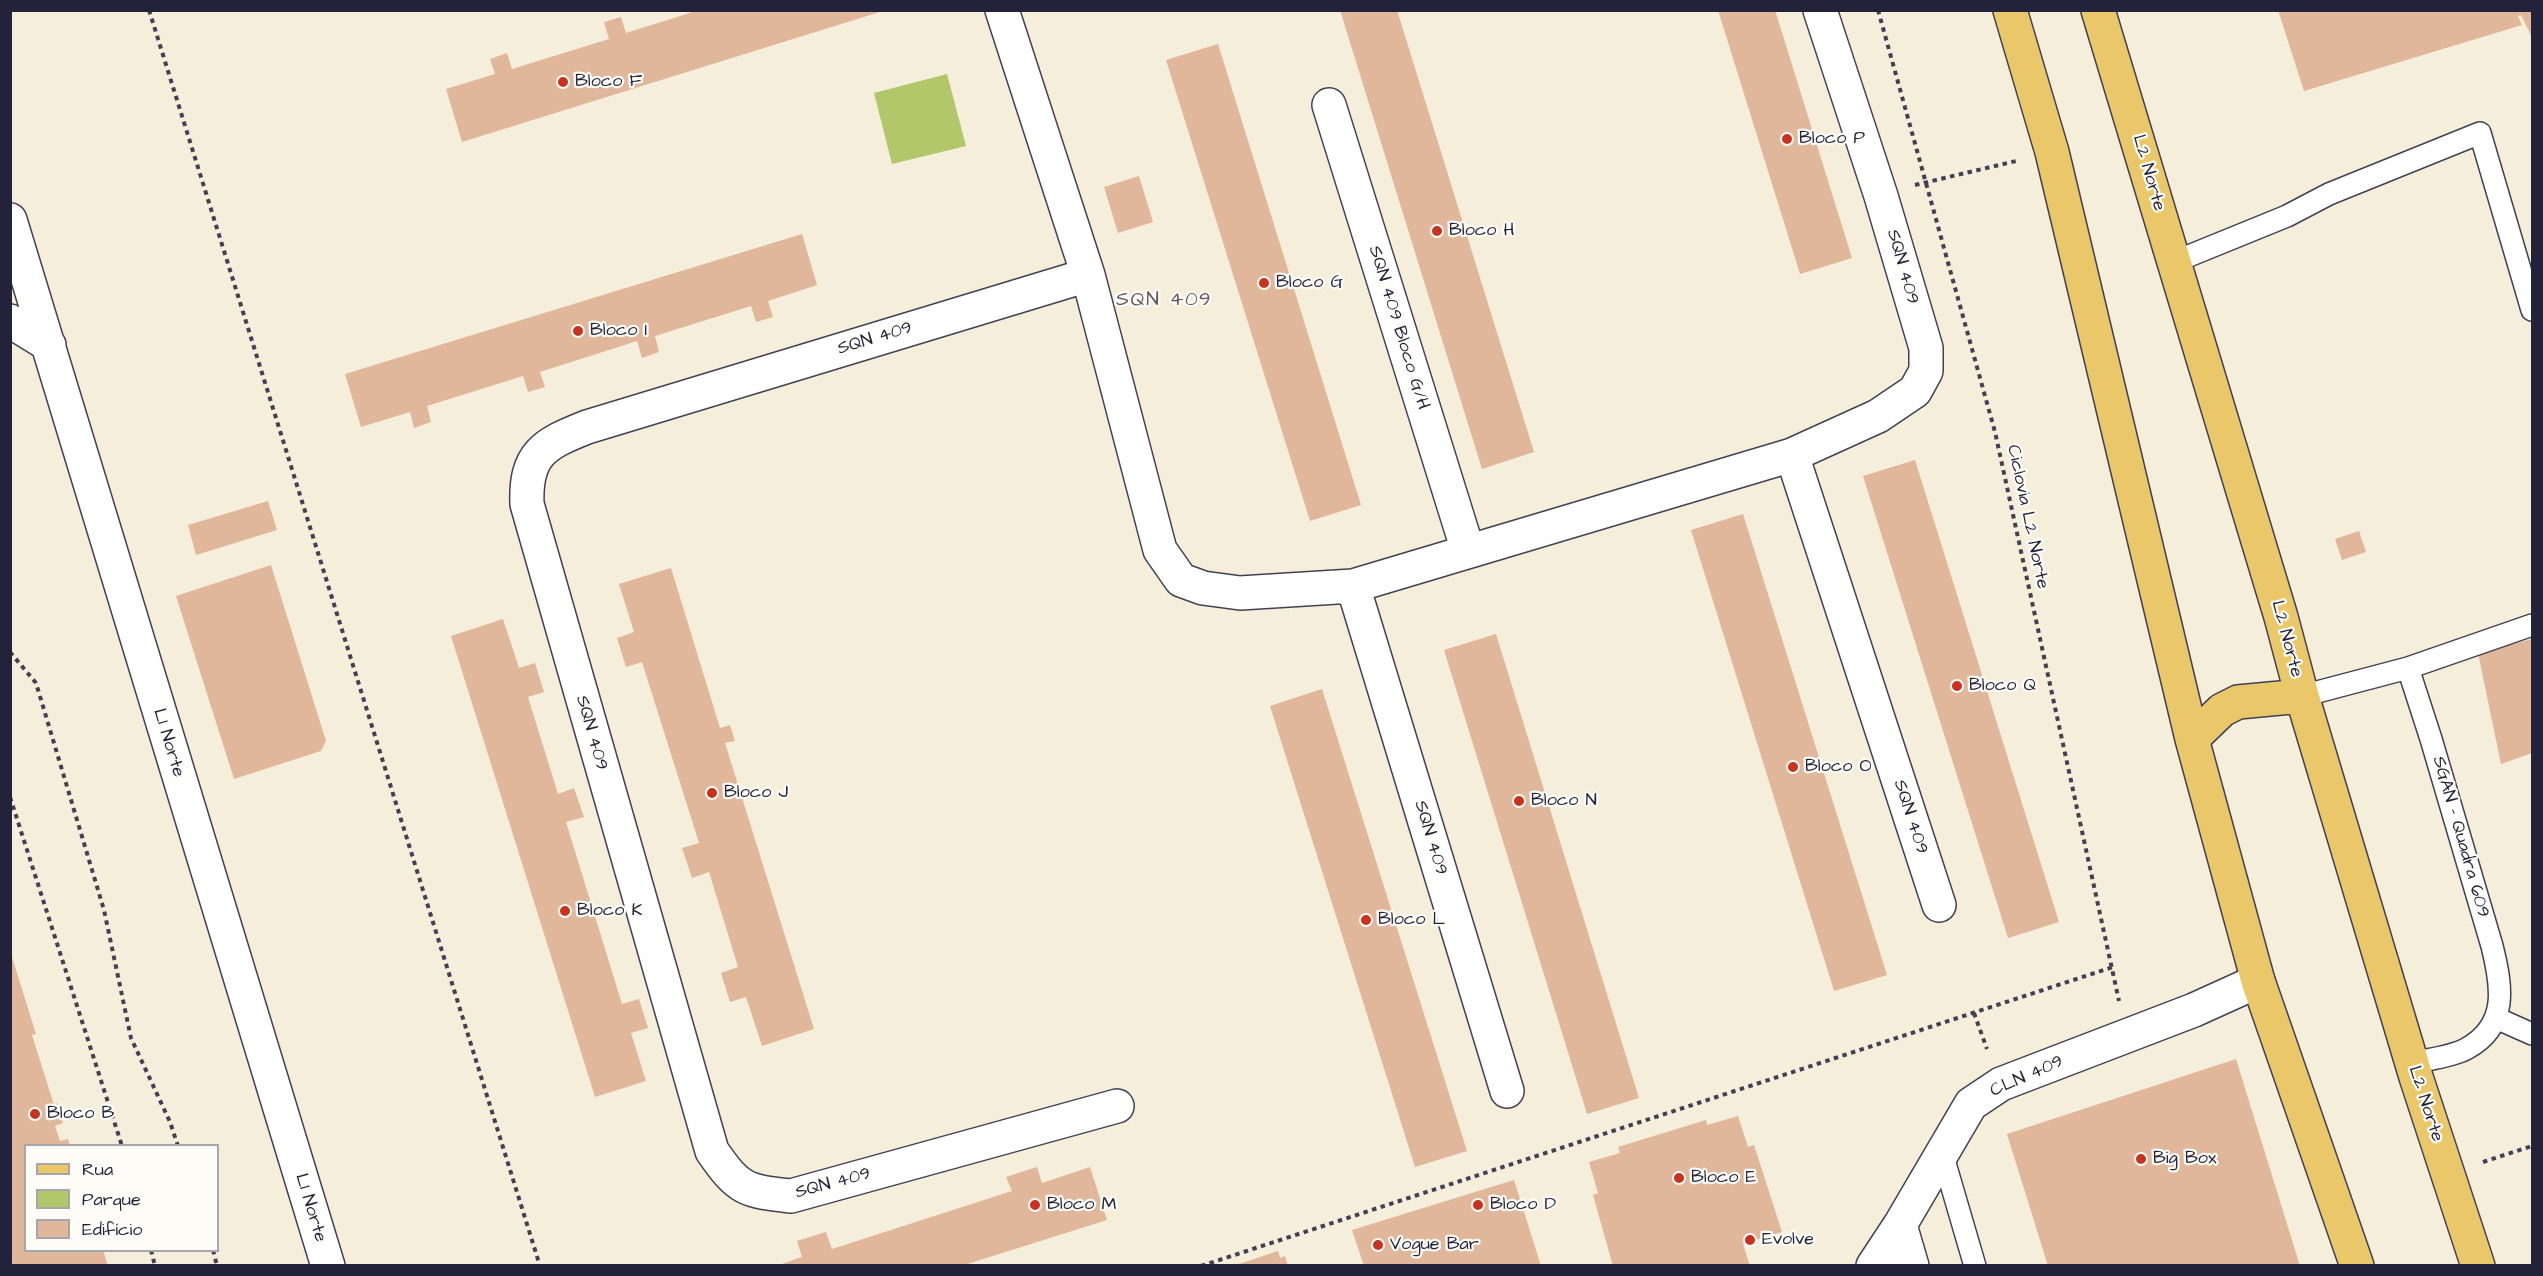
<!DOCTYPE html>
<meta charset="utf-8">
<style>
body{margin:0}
#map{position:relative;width:2543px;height:1276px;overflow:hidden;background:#f4eedb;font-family:"Architects Daughter",sans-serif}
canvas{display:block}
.frame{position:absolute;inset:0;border:12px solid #22223b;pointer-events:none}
.legend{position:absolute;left:24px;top:1144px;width:195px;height:108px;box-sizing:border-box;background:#fdfcf7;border:2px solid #a5a5ac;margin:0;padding:8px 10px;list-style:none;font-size:18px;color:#22223b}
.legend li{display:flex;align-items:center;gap:12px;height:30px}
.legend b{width:30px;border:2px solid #a5a5ac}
</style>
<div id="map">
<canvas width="2543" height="1276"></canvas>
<div class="frame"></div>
<ul class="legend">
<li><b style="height:8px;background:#eac769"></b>Rua</li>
<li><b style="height:16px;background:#b2c66a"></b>Parque</li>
<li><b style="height:16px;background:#e0b79a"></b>Edifício</li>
</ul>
</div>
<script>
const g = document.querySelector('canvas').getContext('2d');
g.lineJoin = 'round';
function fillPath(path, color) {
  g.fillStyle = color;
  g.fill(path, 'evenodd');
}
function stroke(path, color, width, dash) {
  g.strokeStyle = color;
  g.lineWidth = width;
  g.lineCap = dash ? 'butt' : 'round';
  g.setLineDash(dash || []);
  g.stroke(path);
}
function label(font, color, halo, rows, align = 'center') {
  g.font = font + ' "Architects Daughter",sans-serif';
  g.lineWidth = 4.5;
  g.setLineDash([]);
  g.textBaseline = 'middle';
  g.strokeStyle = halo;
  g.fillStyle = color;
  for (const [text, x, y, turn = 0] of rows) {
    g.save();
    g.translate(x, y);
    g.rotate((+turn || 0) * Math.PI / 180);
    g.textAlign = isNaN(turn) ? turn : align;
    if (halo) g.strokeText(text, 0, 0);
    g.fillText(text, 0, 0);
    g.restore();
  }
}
fillPath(new Path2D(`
 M947,74L966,146L892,164L874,93Z`), '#b2c66a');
fillPath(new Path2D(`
 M699,10L883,11L462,142L446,89L495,74L490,59L507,53L512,69L609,39L604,22L621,17L626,33Z
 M1340,10H1397L1534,452L1482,469Z
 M1718,10H1775L1852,258L1800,274Z
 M2278,10H2532V37L2521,15L2518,16L2522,25L2304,91Z
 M1218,44L1361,505L1310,521L1166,60Z
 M1139,176L1153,222L1118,233L1104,187Z
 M802,234L817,285L768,301L773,317L756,322L751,306L655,336L659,352L642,358L637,341L540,372L545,387L528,392L523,376L427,406L431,422L414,428L410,412L361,427L345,374Z
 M1915,460L2059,922L2008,938L1863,476Z
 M268,501L277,530L196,555L188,525Z
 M1743,514L1887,975L1834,991L1691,530Z
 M2359,531L2366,552L2342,560L2335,539Z
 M271,565L326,741L321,751L234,779L176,596Z
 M671,568L720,728L730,725L735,741L725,743L814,1029L762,1046L746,997L730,1002L721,973L738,967L709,872L692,878L682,848L699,843L642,662L626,667L617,638L634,632L619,584Z
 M503,619L519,668L535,663L544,692L528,697L558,794L574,788L584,817L566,822L622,1004L639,999L648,1028L631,1033L646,1081L595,1097L451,636Z
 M1496,634L1639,1098L1587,1114L1444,650Z
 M2532,639V753L2501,764L2478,653Z
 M1322,689L1467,1151L1415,1167L1270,706Z
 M11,954L36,1034L32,1035L54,1105L57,1103L63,1123L55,1126L60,1141L68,1139L70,1146H26V1250H103L108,1266H13L10,1257Z
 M2236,1059L2300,1266H2048L2007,1134Z
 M1738,1116L1748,1147L1754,1145L1782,1232L1743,1244L1750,1266H1613L1593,1195L1598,1193L1589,1162L1620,1153L1618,1147L1706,1120L1707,1125Z
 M1037,1167L1042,1183L1090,1167L1107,1220L961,1266H776L802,1257L797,1241L826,1232L832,1249L1012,1191L1006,1177Z
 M1514,1180L1541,1266H1364L1352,1230Z
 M1278,1251L1280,1258L1285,1256L1288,1266H1233Z`), '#e0b79a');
const service = new Path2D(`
 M2174,262L2287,216L2329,194L2480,133L2532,310
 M2408,668L2532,625
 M2302,696L2408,668L2431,739L2492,946C2502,986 2509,1026 2466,1049C2451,1057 2429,1059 2412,1063
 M2496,1018L2532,1034
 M1942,1153L1975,1266`);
const minor = new Path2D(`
 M1002,10L1088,275L1160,550L1181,580L1203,588L1240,593L1353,586L1792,455L1878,416L1915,391L1926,371V348L1881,196L1820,10
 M1329,105L1468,551
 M1088,275L587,427C544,444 525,454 527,504L712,1151C739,1190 745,1191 791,1196L1117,1106
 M1792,455L1939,905
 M1353,586L1507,1091`);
const tertiary = new Path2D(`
 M10,220L328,1266
 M10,321L49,345
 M1900,1225L1912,1266
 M1873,1266L1900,1225L1971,1104L2001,1084L2194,1010L2258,981`);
const primary = new Path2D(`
 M2010,10L2052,152L2192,739L2258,981L2357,1266
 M2098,10L2281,617L2302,696L2416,1077L2478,1266
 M2192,739L2222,710L2238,702L2302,696`);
stroke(service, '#424153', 24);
stroke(minor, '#424153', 36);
stroke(tertiary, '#424153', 36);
stroke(primary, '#424153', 36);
stroke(new Path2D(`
 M149,10L540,1266
 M1878,10L1995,432L2119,1001
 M1915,185L2016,161
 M10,652L36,683L104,910L131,1038L170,1122L178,1146
 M10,797L122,1146
 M1974,1013L1987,1049
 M2483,1162L2532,1146
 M151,1250L155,1266
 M213,1250L217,1266
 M1201,1266L2113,967`), '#424153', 4, [4.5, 4.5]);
stroke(service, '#fff', 21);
stroke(minor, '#fff', 33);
stroke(tertiary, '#fff', 33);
stroke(primary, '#eac769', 33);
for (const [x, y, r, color] of [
 [563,82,6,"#c8321e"],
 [1787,139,6,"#c8321e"],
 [1437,231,6,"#c8321e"],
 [1264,283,6,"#c8321e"],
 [578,331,6,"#c8321e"],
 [1957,686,6,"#c8321e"],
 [1793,767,6,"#c8321e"],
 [712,793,6,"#c8321e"],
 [1519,801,6,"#c8321e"],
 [565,911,6,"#c8321e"],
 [1366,920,6,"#c8321e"],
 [35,1114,6,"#c8321e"],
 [2141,1159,6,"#c8321e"],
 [1679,1178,6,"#c8321e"],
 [1035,1205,6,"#c8321e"],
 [1478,1205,6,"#c8321e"],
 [1750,1240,6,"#c8321e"],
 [1378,1245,6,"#c8321e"]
]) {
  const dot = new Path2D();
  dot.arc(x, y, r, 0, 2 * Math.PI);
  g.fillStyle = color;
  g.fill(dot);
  stroke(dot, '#fdfcf7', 2);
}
label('18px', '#22223b', '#fdfcf7', [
 ["Bloco F",575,82],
 ["Bloco P",1799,139],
 ["Bloco H",1449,231],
 ["Bloco G",1276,283],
 ["Bloco I",590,331],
 ["Bloco Q",1969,686],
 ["Bloco O",1805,767],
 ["Bloco J",724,793],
 ["Bloco N",1531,801],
 ["Bloco K",577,911],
 ["Bloco L",1378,920],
 ["Bloco B",47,1114],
 ["Big Box",2153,1159],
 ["Bloco E",1691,1178],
 ["Bloco M",1047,1205],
 ["Bloco D",1490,1205],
 ["Evolve",1762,1240],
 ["Vogue Bar",1390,1245]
], 'left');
label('18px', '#22223b', '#fdfcf7', [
 ["L2 Norte",2148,173,74],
 ["SQN 409",1902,267,74],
 ["SQN 409 Bloco G/H",1398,328,73],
 ["SQN 409",875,339,-17],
 ["Ciclovia L2 Norte",2027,517,78],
 ["L2 Norte",2286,639,75],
 ["SQN 409",591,733,74],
 ["L1 Norte",168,743,73],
 ["SQN 409",1910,817,72],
 ["SGAN - Quadra 609",2460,837,74],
 ["SQN 409",1430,838,73],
 ["CLN 409",2027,1077,-24],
 ["L2 Norte",2425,1104,72],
 ["SQN 409",833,1184,-15],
 ["L1 Norte",310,1208,73]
]);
g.letterSpacing = '1.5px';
label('20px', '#64565c', '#fdfcf7', [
 ["SQN 409",1164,301]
]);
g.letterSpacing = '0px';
</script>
